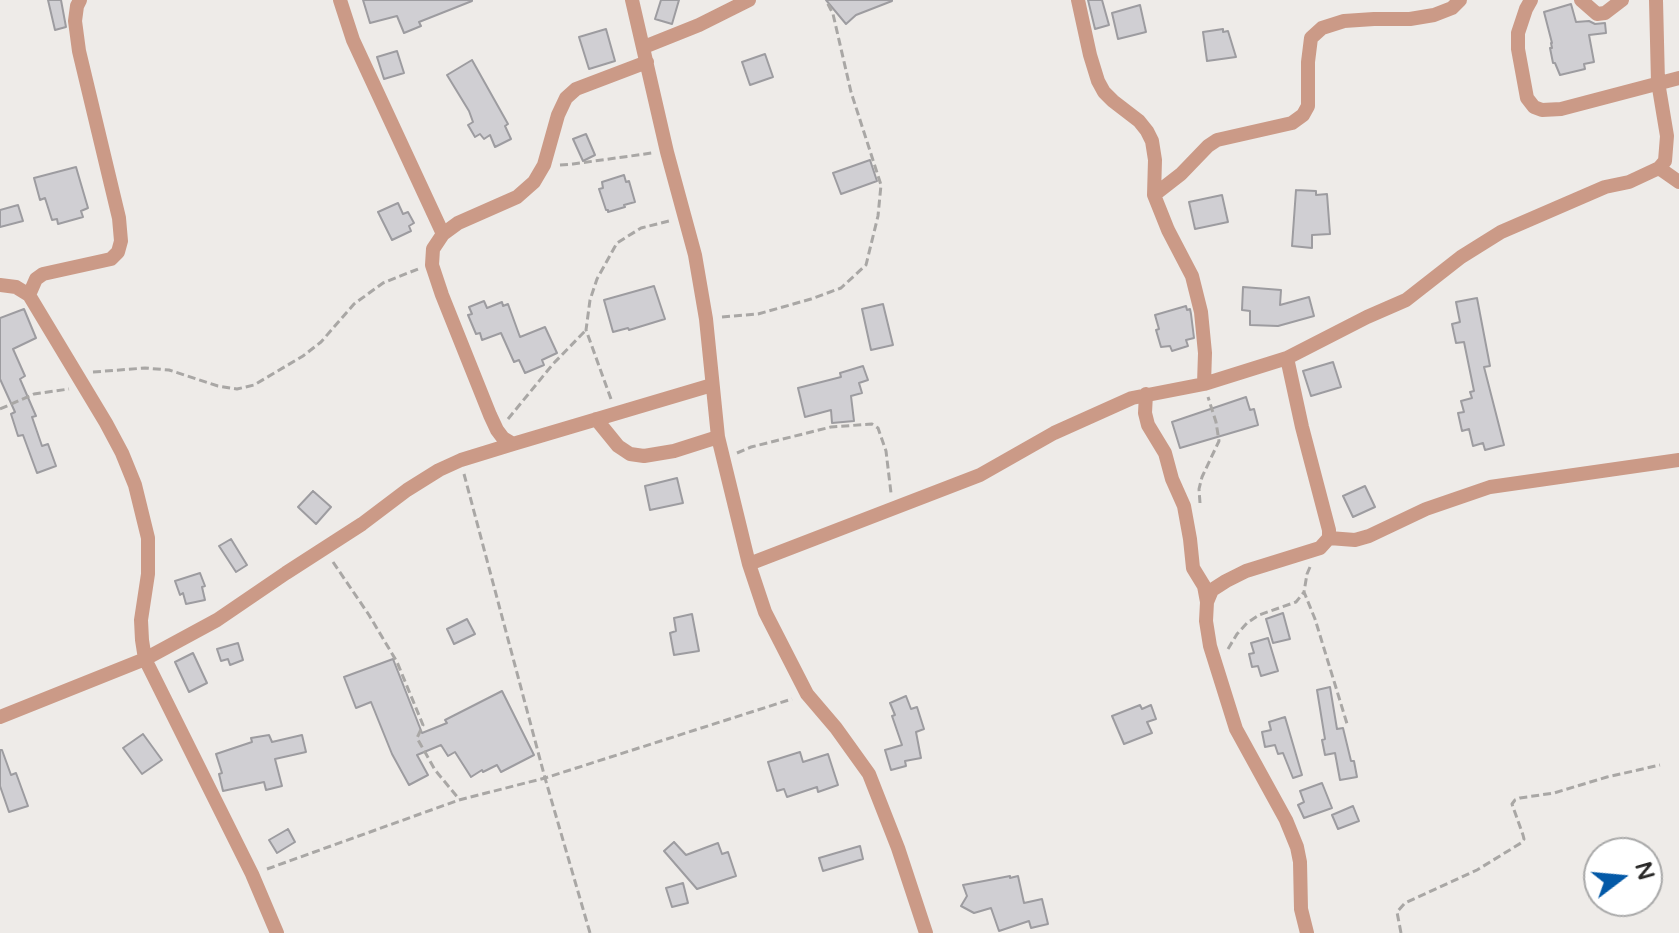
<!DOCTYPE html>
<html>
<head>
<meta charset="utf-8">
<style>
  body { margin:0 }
  #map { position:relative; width:1679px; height:933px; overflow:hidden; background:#eeebe8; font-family:"Varela Round",sans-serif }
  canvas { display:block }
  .north { position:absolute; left:1583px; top:837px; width:80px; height:80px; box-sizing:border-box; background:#fff; border:2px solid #a9a9a9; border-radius:50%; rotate:74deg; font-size:22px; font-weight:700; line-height:32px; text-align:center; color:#292827 }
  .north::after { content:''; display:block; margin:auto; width:28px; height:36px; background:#0359a7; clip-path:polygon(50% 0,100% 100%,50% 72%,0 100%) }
</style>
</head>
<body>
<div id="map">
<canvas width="1679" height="933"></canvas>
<div class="north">N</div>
</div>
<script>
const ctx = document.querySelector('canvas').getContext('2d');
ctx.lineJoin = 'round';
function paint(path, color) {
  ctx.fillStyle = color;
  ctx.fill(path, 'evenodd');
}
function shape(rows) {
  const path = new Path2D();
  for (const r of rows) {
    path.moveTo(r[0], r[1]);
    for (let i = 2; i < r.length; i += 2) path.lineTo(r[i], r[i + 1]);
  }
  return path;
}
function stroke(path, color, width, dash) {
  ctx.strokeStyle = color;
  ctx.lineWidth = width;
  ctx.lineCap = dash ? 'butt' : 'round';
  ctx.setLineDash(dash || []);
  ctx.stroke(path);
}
const building = shape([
  [48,0,61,0,66,27,55,30,48,0],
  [363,0,472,0,472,1,419,22,421,26,404,33,397,16,370,23,363,0],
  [661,0,679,0,672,24,655,19,661,0],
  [826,0,892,0,892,1,856,15,846,24,826,0],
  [1088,0,1102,0,1109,25,1095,29,1088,0],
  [1571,4,1576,22,1589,21,1595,24,1605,23,1606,33,1589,35,1594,62,1584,64,1585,69,1560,75,1555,63,1553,63,1550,48,1552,48,1551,43,1552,43,1544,12,1571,4],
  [1140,5,1146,32,1118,39,1112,13,1140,5],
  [606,29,615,61,589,69,579,37,606,29],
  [1223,29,1223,32,1228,31,1236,57,1207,61,1203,32,1223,29],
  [397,51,404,73,384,79,377,57,397,51],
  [765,54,773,77,750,85,742,62,765,54],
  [472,60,508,124,505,126,511,139,495,147,490,135,484,139,480,134,475,137,468,125,473,122,469,111,447,75,472,60],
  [586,134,595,155,583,161,573,139,586,134],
  [870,160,877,181,841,194,833,173,870,160],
  [76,167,88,208,81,211,83,217,58,224,57,219,52,220,45,198,40,200,34,178,76,167],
  [624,175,626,182,629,181,635,202,624,205,625,207,608,212,608,210,606,210,599,189,603,188,602,182,624,175],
  [1296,190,1316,191,1316,195,1327,194,1330,234,1312,235,1312,248,1292,246,1296,190],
  [1222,195,1228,222,1195,229,1189,202,1222,195],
  [398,203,403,214,408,212,414,223,409,226,411,231,392,240,378,212,398,203],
  [18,205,23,221,0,227,0,210,18,205],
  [654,286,665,319,629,330,628,328,613,332,604,300,654,286],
  [1243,287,1281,290,1280,305,1309,297,1314,316,1278,326,1250,325,1250,311,1242,310,1243,287],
  [1477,298,1490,366,1484,367,1504,445,1485,450,1483,443,1473,446,1469,429,1462,431,1458,413,1464,412,1461,401,1472,398,1470,392,1474,391,1464,342,1456,343,1452,324,1460,322,1456,302,1477,298],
  [484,301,487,308,502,302,503,306,508,304,520,337,545,327,557,353,542,360,544,365,525,373,519,360,514,362,501,333,482,340,480,333,476,334,468,315,472,314,469,307,484,301],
  [883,304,893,345,871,350,862,309,883,304],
  [1186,306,1187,310,1190,309,1191,314,1194,338,1186,340,1188,346,1172,351,1170,346,1161,347,1156,330,1159,329,1155,315,1186,306],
  [24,309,36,338,13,349,25,376,20,379,36,416,32,417,42,446,48,444,56,466,37,473,23,435,18,436,11,414,15,412,0,379,0,318,24,309],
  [1333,362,1341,387,1311,396,1303,371,1333,362],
  [863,366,868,380,859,383,862,393,851,396,854,421,832,423,831,410,805,417,798,388,841,377,840,373,863,366],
  [1246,397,1250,410,1254,409,1258,425,1180,448,1172,422,1246,397],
  [677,478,683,503,650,510,645,486,677,478],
  [1365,486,1375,507,1353,517,1343,496,1365,486],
  [313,491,331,507,316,524,298,507,313,491],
  [231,539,247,565,236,572,219,546,231,539],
  [200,573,205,586,202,587,205,600,186,604,183,593,180,595,175,581,200,573],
  [1283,613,1290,639,1273,643,1266,619,1283,613],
  [692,614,699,651,674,655,670,633,676,631,674,618,692,614],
  [467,619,475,634,454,644,447,629,467,619],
  [1268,638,1278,671,1261,676,1258,666,1252,667,1249,654,1254,653,1251,643,1268,638],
  [238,643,243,660,230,665,228,659,221,661,217,649,238,643],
  [193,653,207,683,189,692,175,662,193,653],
  [393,659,422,733,447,723,445,720,502,691,534,755,501,772,497,765,483,772,482,770,471,777,455,752,448,756,441,745,417,755,428,775,409,785,392,754,371,702,356,708,344,677,393,659],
  [1330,687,1337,729,1343,728,1351,761,1354,761,1357,777,1340,780,1335,753,1325,755,1322,740,1325,739,1324,733,1317,690,1330,687],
  [906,696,911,709,917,707,924,729,916,732,921,758,905,761,906,766,891,770,885,750,902,745,892,716,895,715,890,703,906,696],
  [1140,705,1142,709,1151,705,1156,719,1147,722,1152,733,1124,744,1112,716,1140,705],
  [1285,717,1302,775,1293,778,1283,753,1278,754,1275,745,1265,747,1262,732,1271,730,1269,722,1285,717],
  [143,734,162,760,142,774,123,748,143,734],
  [269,735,272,742,302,735,306,752,275,759,282,786,266,790,264,782,223,791,219,774,222,773,216,754,252,742,251,738,269,735],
  [0,750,2,750,11,775,16,773,28,806,9,812,0,786,0,750],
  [800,752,803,762,828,754,838,785,818,792,817,787,787,797,784,789,777,791,768,762,800,752],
  [1322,783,1332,808,1304,818,1298,805,1304,802,1300,791,1322,783],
  [1353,806,1359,821,1338,829,1332,815,1353,806],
  [288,829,295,842,277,853,269,840,288,829],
  [674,842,686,855,718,843,722,854,728,852,736,876,697,889,664,851,674,842],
  [860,846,863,859,823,871,819,858,860,846],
  [1010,876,1010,878,1018,876,1024,903,1042,899,1048,924,1031,928,1029,921,999,931,991,908,974,913,961,906,967,896,963,885,1010,876],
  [683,883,688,903,672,907,666,888,683,883]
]);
paint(building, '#d0cfd3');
stroke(building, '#9d9ca0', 2);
stroke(shape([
  [560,165,573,164,652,153],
  [722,317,758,314,811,299,841,288,866,265,878,216,881,185,851,92,833,14,826,0],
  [93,372,145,368,169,370,218,386,237,389,254,385,303,356,321,342,354,304,383,283,418,269],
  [611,399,586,330,590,300,597,279,617,243,641,228,669,221],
  [0,409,34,394,69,389],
  [508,419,553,364,586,330],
  [737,453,751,447,831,427,872,424,878,428,886,451,891,493],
  [464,474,545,778,590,933],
  [1200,503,1199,489,1202,477,1219,441,1216,422,1208,397],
  [333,562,369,615,397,662,423,725,417,738,435,770,459,799],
  [1310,567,1307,574,1304,592,1315,619,1348,727],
  [1228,649,1237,634,1247,623,1259,615,1296,602,1304,592],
  [267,869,459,800,545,778,792,699],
  [1401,933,1397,912,1405,903,1477,870,1521,843,1524,839,1523,835,1512,804,1515,800,1520,798,1554,793,1607,777,1660,765]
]), '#a9a7a5', 3, [8, 4]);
stroke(shape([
  [340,0,353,40,443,234],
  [632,0,667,152,695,255,706,319,718,437,749,564,765,612,807,694,836,728,869,774,898,848,926,933],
  [1078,0,1090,55,1098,81,1104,92,1113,101,1139,121,1147,131,1152,141,1155,160,1154,195,1168,230,1192,276,1201,312,1205,353,1204,384],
  [1531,0,1526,9,1518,33,1518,49,1527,98,1534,107,1542,110,1561,109,1679,78],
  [1581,0,1597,14,1605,13,1622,0],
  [644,47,699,25,749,0],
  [1659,168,1679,182],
  [1154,195,1181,174,1208,146,1217,140,1292,123,1303,115,1308,106,1308,62,1311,38,1322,28,1344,21,1374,19,1410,19,1434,15,1452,8,1460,0],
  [0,285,16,287,29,295,106,423,122,453,135,485,148,538,148,574,141,620,142,640,145,659,252,874,277,933],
  [29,295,36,279,43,274,111,259,118,252,121,241,119,218,79,51,75,21,77,6,80,0],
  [1146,394,1145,413,1148,425,1165,453,1172,479,1184,506,1190,539,1193,568,1204,586,1207,602,1206,621,1210,646,1236,729,1286,820,1297,847,1300,862,1301,909,1307,933],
  [596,419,618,446,630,454,644,456,674,451,718,437],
  [513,444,503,438,497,430,490,415,442,295,432,265,433,249,443,234,458,223,517,197,534,182,544,165,558,115,566,98,576,89,647,62],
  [1329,538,1355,540,1369,536,1426,509,1490,487,1679,460],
  [749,564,980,475,1054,433,1132,398,1204,384,1287,358,1367,317,1406,300,1461,257,1501,232,1605,187,1629,182,1659,168,1665,161,1667,136,1658,82,1656,0],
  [1207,602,1212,590,1226,581,1246,571,1320,548,1329,538,1329,530,1302,427,1287,358],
  [0,717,145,659,217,620,286,573,362,524,407,490,439,470,461,460,513,444,712,385]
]), '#cb9a87', 14);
</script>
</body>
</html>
